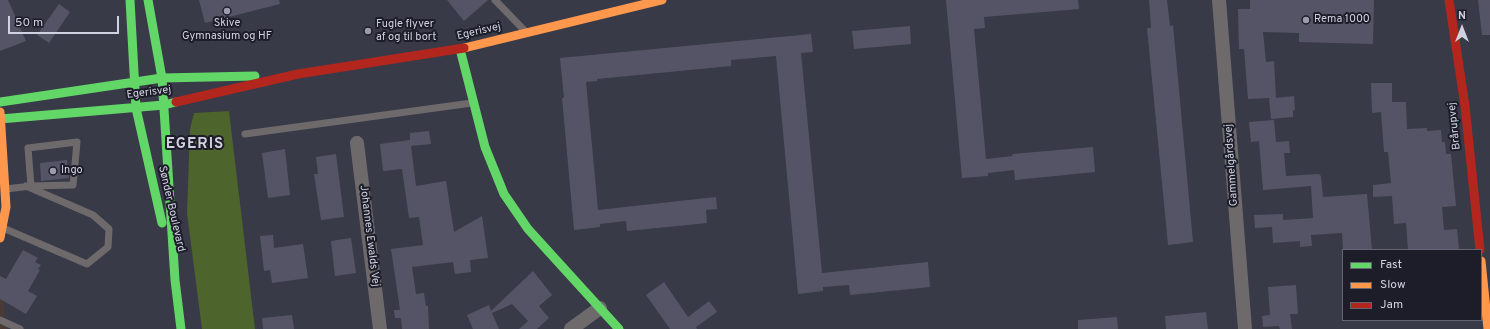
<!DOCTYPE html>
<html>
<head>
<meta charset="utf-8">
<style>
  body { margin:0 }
  #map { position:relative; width:1490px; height:329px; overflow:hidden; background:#393a47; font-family:Overpass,sans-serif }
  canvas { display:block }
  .legend { position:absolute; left:1342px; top:249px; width:140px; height:72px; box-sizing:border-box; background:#1c1d28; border:1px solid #646572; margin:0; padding:5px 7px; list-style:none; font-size:12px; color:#d0d1e1 }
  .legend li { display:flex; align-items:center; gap:8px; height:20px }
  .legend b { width:20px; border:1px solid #646572 }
  .north { position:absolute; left:1442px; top:8px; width:40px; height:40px; -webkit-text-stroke:3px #1c1d28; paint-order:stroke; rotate:0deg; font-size:11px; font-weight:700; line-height:16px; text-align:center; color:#d0d1e1 }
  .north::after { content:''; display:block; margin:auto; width:14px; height:18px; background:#d0d1e1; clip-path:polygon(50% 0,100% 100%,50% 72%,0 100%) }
  .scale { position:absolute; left:8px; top:16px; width:111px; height:18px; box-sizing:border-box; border:2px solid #d0d1e1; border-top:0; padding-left:5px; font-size:12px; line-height:14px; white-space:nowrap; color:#d0d1e1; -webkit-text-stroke:3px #1c1d28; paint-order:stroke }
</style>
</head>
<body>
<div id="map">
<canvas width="1490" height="329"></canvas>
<ul class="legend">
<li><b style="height:5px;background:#63d668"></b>Fast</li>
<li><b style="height:5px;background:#ff974d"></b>Slow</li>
<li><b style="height:5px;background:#b3261e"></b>Jam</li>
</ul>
<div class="north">N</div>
<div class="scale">50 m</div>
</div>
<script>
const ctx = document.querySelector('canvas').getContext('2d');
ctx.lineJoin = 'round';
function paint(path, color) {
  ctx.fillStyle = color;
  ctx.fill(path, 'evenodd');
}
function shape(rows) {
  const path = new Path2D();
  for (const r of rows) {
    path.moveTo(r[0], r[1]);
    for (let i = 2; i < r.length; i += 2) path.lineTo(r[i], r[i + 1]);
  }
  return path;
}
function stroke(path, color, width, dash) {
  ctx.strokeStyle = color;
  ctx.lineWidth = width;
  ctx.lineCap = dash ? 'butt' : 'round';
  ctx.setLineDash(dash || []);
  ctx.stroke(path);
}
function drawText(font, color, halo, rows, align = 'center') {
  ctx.font = font + ' Overpass,sans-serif';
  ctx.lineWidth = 4;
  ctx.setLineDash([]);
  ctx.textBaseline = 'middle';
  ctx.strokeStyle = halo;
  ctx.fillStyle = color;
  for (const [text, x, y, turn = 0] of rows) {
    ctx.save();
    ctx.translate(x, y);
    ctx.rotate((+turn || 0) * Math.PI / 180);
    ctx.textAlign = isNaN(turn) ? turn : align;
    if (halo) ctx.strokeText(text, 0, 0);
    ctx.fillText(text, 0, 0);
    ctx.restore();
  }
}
paint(shape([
  [0,274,7,329,0,329]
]), '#493a35');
paint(shape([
  [229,111,255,329,202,329,187,213,190,129,194,113]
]), '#4d642c');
paint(shape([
  [0,0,8,0,26,41,0,51],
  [199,0,279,0,280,4,205,23],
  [447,0,488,0,464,21],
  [946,0,1078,0,1079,9,984,17,985,28,974,29,986,159,1013,156,1012,154,1093,147,1095,172,1015,180,1014,170,988,173,988,176,962,178],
  [1149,0,1167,0,1170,26,1173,25,1193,242,1168,245,1147,28,1151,28],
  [1250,0,1374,0,1373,44,1299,42,1299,33,1263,32,1266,62,1274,61,1276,98,1294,96,1295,110,1293,110,1293,117,1271,119,1269,98,1248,99,1244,49,1239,49,1238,9,1250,9],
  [1478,0,1490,0,1490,35,1482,35],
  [59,4,70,12,49,43,37,35],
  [910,26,911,44,854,49,852,31],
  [811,34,813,52,801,53,822,273,928,262,930,287,850,295,849,285,823,287,823,291,798,294,776,56,731,60,731,66,597,79,597,81,586,82,598,210,716,197,717,209,706,210,707,223,627,231,626,221,600,224,600,227,574,230,562,98,564,98,560,58],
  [1371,83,1392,83,1392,102,1406,102,1407,129,1427,128,1427,131,1441,130,1442,142,1445,142,1446,154,1451,154,1456,206,1442,207,1444,230,1457,229,1459,249,1408,250,1406,223,1394,224,1392,196,1373,197,1373,185,1391,183,1388,152,1384,152,1381,112,1372,113],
  [1274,120,1276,142,1289,141,1290,153,1284,153,1286,176,1319,174,1321,176,1323,197,1367,194,1372,250,1343,250,1342,233,1311,235,1312,246,1300,247,1300,241,1273,243,1272,227,1255,228,1254,215,1283,214,1283,220,1313,218,1311,186,1263,190,1259,141,1251,142,1249,122],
  [429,131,431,144,411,146,416,186,446,181,454,232,482,216,488,258,470,260,471,272,455,274,453,262,412,267,416,294,424,293,426,306,428,306,429,329,402,329,401,318,395,318,394,310,400,310,391,249,423,245,419,217,409,218,402,169,383,171,380,144,410,140,410,133],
  [285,149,290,195,268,198,262,153],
  [336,154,344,217,321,220,314,174,318,174,316,157],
  [67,160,69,178,41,181,40,163],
  [273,235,274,248,303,244,308,278,272,283,270,270,264,271,260,236],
  [351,238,356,273,335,276,331,241],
  [23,250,38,258,35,262,41,265,38,269,40,270,28,291,37,296,26,314,0,299,0,276,6,279],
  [533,271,552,295,539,306,549,318,537,329,519,329,528,321,512,304,492,313,499,329,473,329,467,315,489,305,491,311],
  [664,282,688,317,709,301,717,312,696,327,697,329,670,329,646,295],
  [1296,285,1298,314,1290,314,1292,329,1280,329,1279,326,1263,327,1262,316,1270,315,1268,287],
  [1206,312,1208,329,1166,329,1165,316],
  [292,315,294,329,263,329,262,318],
  [1117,317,1118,329,1078,329,1078,320]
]), '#545466');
stroke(shape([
  [495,0,525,31],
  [245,134,472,103],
  [6,189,31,186,73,185,77,142,28,148,31,186],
  [3,228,87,264,108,247,109,229,93,215,26,186],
  [0,320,20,329]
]), '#6e6a6c', 7);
stroke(shape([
  [1219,0,1245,329],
  [357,143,380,329],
  [571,329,600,308]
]), '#6e6a6c', 14);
stroke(shape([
  [130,0,136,108,162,223],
  [148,0,162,78,175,280,181,329],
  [460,49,485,147,504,194,528,229,619,329],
  [0,102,162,78,255,76],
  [0,119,164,105,176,102]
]), '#63d668', 9);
stroke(shape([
  [464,48,662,0],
  [0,112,6,207,0,238],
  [1481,261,1488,329]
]), '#ff974d', 9);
stroke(shape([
  [1449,0,1465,106,1480,250],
  [176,102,298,74,464,48]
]), '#b3261e', 9);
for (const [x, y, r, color] of [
  [227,11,4,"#9b9cab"],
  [1306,20,4,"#9b9cab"],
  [368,31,4,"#9b9cab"],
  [53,171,4,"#9b9cab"]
]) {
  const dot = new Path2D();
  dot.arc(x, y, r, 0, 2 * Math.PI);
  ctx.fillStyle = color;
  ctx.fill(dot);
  stroke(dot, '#1c1d28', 1.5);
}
drawText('11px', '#d0d1e1', '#1c1d28', [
  ["Rema 1000",1314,20],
  ["Skive",227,24,"center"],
  ["Gymnasium og HF",227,37,"center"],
  ["Fugle flyver",376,25],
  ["af og til bort",376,38],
  ["Ingo",61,171]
], 'left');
drawText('11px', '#d0d1e1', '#1c1d28', [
  ["Egerisvej",479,32,-13],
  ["Egerisvej",149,93,-7],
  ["Brårupvej",1455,126,-96],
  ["Gammelgårdsvej",1232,165,-94],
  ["Sønder Boulevard",171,209,77],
  ["Johannes Ewalds Vej",369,236,83]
]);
ctx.letterSpacing = '1px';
drawText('bold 15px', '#d0d1e1', '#1c1d28', [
  ["EGERIS",195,145]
]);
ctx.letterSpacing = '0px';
</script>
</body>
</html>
